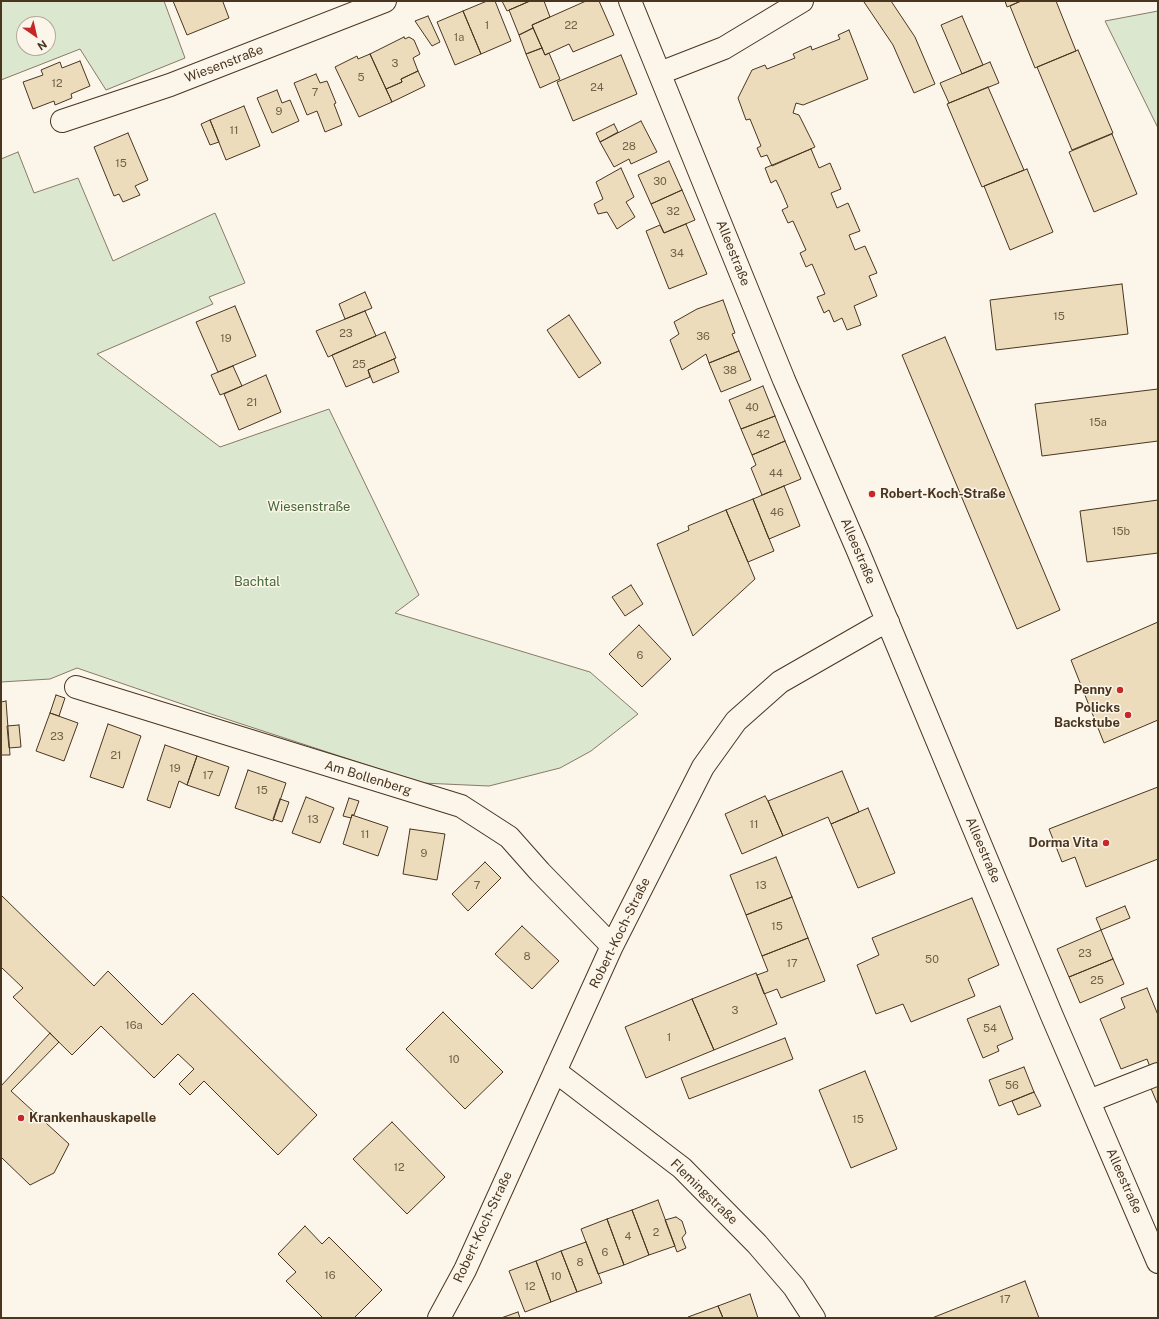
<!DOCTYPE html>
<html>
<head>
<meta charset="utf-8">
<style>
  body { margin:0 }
  #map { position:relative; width:1159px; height:1319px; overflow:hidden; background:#fbf6e9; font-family:"Public Sans",sans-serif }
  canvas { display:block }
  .frame { position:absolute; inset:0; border:2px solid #4a3520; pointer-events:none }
  .north { position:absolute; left:16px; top:16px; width:40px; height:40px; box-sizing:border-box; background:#fbf6e9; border:1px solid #b4a999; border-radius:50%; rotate:146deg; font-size:11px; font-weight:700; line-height:16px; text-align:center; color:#4a3520 }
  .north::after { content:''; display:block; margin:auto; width:14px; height:18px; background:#c62828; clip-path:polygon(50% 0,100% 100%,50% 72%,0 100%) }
</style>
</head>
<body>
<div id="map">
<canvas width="1159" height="1319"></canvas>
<div class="frame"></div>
<div class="north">N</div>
</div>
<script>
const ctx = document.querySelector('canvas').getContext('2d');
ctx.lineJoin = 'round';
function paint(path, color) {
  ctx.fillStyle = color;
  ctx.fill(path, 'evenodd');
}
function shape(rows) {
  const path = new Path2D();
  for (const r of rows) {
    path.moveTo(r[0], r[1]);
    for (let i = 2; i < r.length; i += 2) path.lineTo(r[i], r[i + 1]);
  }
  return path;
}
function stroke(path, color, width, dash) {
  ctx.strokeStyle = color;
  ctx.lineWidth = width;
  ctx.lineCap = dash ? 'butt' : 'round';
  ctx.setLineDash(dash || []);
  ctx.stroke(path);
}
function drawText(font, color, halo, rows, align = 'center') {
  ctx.font = font + ' "Public Sans",sans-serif';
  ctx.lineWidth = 3;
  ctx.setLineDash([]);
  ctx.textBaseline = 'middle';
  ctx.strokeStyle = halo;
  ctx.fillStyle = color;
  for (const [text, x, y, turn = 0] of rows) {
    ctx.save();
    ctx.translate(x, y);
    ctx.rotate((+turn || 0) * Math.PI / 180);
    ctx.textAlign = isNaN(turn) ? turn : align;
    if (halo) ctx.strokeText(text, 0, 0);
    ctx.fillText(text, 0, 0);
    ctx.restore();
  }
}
const green = shape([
  [1,1,164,1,185,58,106,90,80,49,1,80,1,1],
  [24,24,48,24,48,48,24,48,24,24],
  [1158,11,1158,128,1105,21,1158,11],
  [18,152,34,193,78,178,113,261,215,213,245,283,209,297,213,304,97,354,220,447,329,409,419,595,395,613,590,672,638,714,591,751,560,768,489,786,422,783,211,714,77,668,50,679,1,682,1,159,18,152]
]);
paint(green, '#dce7d0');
stroke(green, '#887966', 1);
const building = shape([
  [173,1,224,1,223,2,229,18,187,35,173,1],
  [487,1,495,1,511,41,481,54,463,11,487,1],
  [502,1,530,1,507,11,502,1],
  [530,1,544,1,550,17,532,25,533,28,519,35,509,10,530,1],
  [586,1,599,1,614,35,573,52,569,44,545,55,532,25,586,1],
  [866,1,891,1,915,37,935,84,914,93,893,45,864,2,866,1],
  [1005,1,1021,1,1007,7,1005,1],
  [1021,1,1056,1,1076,51,1035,68,1010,6,1021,1],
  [463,11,481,54,455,65,437,22,463,11],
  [428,16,440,42,432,46,415,21,428,16],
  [962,16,983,65,962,74,941,25,962,16],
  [533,28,542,48,526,54,519,35,533,28],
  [849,30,868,79,803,105,796,103,793,113,799,115,815,147,772,166,767,155,761,157,757,148,761,146,750,119,746,120,738,98,752,70,765,65,767,69,795,58,793,54,811,46,812,50,840,39,838,35,849,30],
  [404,37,405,39,409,37,414,40,420,54,413,58,418,71,401,79,402,82,386,89,370,54,404,37],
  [542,48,545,55,549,53,560,79,540,88,526,54,542,48],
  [1078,50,1113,133,1072,150,1037,67,1078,50],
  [370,54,392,102,359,117,335,67,357,56,358,59,370,54],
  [621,55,637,94,573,121,557,82,621,55],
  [80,61,90,86,71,94,72,98,55,105,54,101,33,109,23,82,43,75,41,70,60,62,62,68,80,61],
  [990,62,999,83,949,103,940,83,990,62],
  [418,71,425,86,392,102,386,89,402,82,401,79,418,71],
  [316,74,320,83,327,81,336,103,334,104,342,125,325,132,317,111,307,115,294,83,316,74],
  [988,87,1024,170,982,187,947,104,988,87],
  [277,90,282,103,290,100,299,121,272,133,257,98,277,90],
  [244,106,260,146,226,160,210,120,244,106],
  [210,120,219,142,210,145,201,124,210,120],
  [641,121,657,152,631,164,629,159,614,167,600,142,641,121],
  [614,124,618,132,600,142,596,133,614,124],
  [128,133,148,180,135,186,140,195,123,202,119,194,114,196,94,147,128,133],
  [1112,134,1137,194,1094,212,1069,152,1112,134],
  [811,149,819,168,830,163,841,189,831,193,837,208,848,203,860,231,849,235,855,250,865,246,877,273,869,276,877,296,854,306,861,325,847,330,842,318,834,322,829,310,824,313,817,297,825,294,812,264,806,267,800,253,806,250,793,221,788,223,782,210,788,207,783,195,776,180,771,183,765,168,811,149],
  [669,161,682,190,651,204,638,175,669,161],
  [621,168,634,197,626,202,635,217,617,229,607,212,598,214,594,204,603,199,596,182,621,168],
  [1027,169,1053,232,1010,250,984,186,1027,169],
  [682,190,695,220,664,233,651,204,682,190],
  [686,224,707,274,669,289,646,231,660,225,664,233,686,224],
  [1122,284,1128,334,996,350,990,300,1122,284],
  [365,292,372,308,345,319,339,304,365,292],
  [723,300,735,333,732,334,739,351,709,363,706,354,682,370,670,340,679,334,674,322,697,309,723,300],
  [235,306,256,356,218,372,196,322,235,306],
  [365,311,376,336,328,357,316,331,365,311],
  [569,315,601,363,579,378,547,330,569,315],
  [385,332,396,358,368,370,370,377,346,387,332,355,385,332],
  [945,337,1060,610,1017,629,902,355,945,337],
  [739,351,751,380,721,392,709,363,739,351],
  [394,359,399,372,373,383,368,370,394,359],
  [233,366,242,386,220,395,211,375,233,366],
  [266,375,281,412,239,430,224,394,266,375],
  [763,386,775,416,741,429,729,400,763,386],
  [1158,389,1158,441,1042,456,1035,404,1158,389],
  [775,416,785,441,752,455,741,429,775,416],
  [785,441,801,479,762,495,751,468,756,465,752,455,785,441],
  [784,486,800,526,769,539,753,499,784,486],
  [753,499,774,551,748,562,726,510,753,499],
  [1158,500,1158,553,1087,562,1080,511,1158,500],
  [726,510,755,579,693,636,657,544,689,530,688,526,726,510],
  [631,585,643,604,625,616,612,597,631,585],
  [1158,622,1158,720,1104,743,1071,660,1158,622],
  [639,625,671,659,642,687,609,654,639,625],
  [56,695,65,698,59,716,50,713,56,695],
  [6,701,10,755,1,755,1,702,6,701],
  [50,713,78,723,64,761,36,751,50,713],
  [108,724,141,736,123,788,90,777,108,724],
  [19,725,21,747,9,748,7,726,19,725],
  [165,745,197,756,187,785,179,781,170,808,147,800,165,745],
  [197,756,229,767,219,796,187,785,197,756],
  [248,770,286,783,273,821,235,808,248,770],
  [842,771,859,812,831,824,828,817,783,836,768,801,842,771],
  [1158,787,1158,859,1086,887,1075,857,1062,862,1049,829,1158,787],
  [765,796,768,801,783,836,742,854,725,814,765,796],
  [306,797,334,808,320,843,292,833,306,797],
  [349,798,359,801,354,815,352,815,351,818,343,816,349,798],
  [280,799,289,802,282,822,273,819,280,799],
  [868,808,895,873,858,888,831,824,868,808],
  [352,815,388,827,378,856,343,844,352,815],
  [410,829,445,834,437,880,403,874,410,829],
  [776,857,792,897,746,915,730,875,776,857],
  [485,862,501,878,468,911,452,894,485,862],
  [1,895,94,986,108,971,162,1025,193,993,317,1115,278,1155,204,1081,190,1095,179,1084,194,1069,178,1054,154,1078,101,1026,72,1055,13,997,23,988,1,967,1,895],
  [792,897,808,938,762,956,746,915,792,897],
  [972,898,999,965,968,979,975,996,911,1022,903,1004,876,1014,857,965,879,955,872,938,972,898],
  [1125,906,1130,918,1101,930,1096,918,1125,906],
  [522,926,559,961,532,989,495,954,522,926],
  [1101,930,1113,959,1069,977,1057,949,1101,930],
  [808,938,825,981,781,998,777,989,764,994,757,975,768,971,762,956,808,938],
  [1113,959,1124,984,1080,1003,1069,977,1113,959],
  [756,973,777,1024,714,1050,692,999,756,973],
  [1147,988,1158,1015,1158,1064,1150,1067,1147,1059,1121,1069,1100,1019,1125,1008,1121,998,1147,988],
  [692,999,714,1050,646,1078,625,1027,692,999],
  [1000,1006,1013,1039,997,1046,999,1051,983,1058,967,1019,1000,1006],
  [443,1012,503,1072,465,1109,406,1049,443,1012],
  [50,1033,59,1042,11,1091,69,1144,54,1173,30,1185,2,1158,1,1159,1,1086,50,1033],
  [785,1038,793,1059,689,1099,681,1078,785,1038],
  [1024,1067,1034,1092,999,1106,989,1080,1024,1067],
  [865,1071,897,1149,851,1168,819,1090,865,1071],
  [1158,1081,1158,1105,1149,1084,1158,1081],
  [1034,1092,1041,1106,1018,1115,1012,1101,1034,1092],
  [392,1122,445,1177,407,1214,353,1159,392,1122],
  [658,1200,675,1246,649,1255,632,1210,658,1200],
  [632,1210,649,1255,624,1265,607,1219,632,1210],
  [676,1217,682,1221,686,1233,682,1238,686,1248,677,1252,665,1220,676,1217],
  [607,1219,624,1265,598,1274,581,1229,607,1219],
  [305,1226,322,1244,329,1237,382,1290,354,1318,323,1318,286,1281,296,1272,278,1254,305,1226],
  [586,1242,602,1283,577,1292,561,1251,586,1242],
  [561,1251,577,1292,551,1302,536,1261,561,1251],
  [536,1261,551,1302,525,1312,509,1271,536,1261],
  [1025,1281,1039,1318,932,1318,1025,1281],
  [750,1294,758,1318,723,1318,718,1306,750,1294],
  [718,1306,723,1318,688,1318,688,1317,718,1306],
  [518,1312,520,1318,501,1318,518,1312]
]);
paint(building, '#ecdcbc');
stroke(building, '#4a3520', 1);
const street = shape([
  [660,73,724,48,802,1],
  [62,121,170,85,385,1],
  [76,687,461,806,509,837,540,872,612,946],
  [555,1071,682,1168,757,1244,794,1287,814,1318],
  [1089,1101,1158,1074],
  [439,1318,465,1270,612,946,703,767,736,721,780,682,876,627,888,622]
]);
const primary = shape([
  [630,1,784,380,858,551,1052,1016,1158,1262]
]);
stroke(street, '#4a3520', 24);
stroke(primary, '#4a3520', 24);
stroke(street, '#fbf6e9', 22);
stroke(primary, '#fbf6e9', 22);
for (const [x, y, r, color] of [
  [872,494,4,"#c62828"],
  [1120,690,4,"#c62828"],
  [1128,715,4,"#c62828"],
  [1106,843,4,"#c62828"],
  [21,1118,4,"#c62828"]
]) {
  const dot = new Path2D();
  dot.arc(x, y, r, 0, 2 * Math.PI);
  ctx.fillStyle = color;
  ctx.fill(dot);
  stroke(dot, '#fbf6e9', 1.5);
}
drawText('11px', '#725f47', null, [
  ["1",487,26],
  ["22",571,26],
  ["1a",459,38],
  ["3",395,64],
  ["5",361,78],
  ["12",57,84],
  ["24",597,88],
  ["7",315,93],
  ["9",279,112],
  ["11",234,131],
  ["28",629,147],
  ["15",121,164],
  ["30",660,182],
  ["32",673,212],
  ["34",677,254],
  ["15",1059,317],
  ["23",346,334],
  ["36",703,337],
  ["19",226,339],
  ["25",359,365],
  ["38",730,371],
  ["21",252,403],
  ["40",752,408],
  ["15a",1098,423],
  ["42",763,435],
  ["44",776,474],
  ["46",777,513],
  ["15b",1121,532],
  ["6",640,656],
  ["23",57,737],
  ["21",116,756],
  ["19",175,769],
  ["17",208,776],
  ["15",262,791],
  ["13",313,820],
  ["11",754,825],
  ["11",365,835],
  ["9",424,854],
  ["7",477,886],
  ["13",761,886],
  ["15",777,927],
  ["23",1085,954],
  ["8",527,957],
  ["50",932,960],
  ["17",792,964],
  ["25",1097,981],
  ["3",735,1011],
  ["16a",134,1026],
  ["54",990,1029],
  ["1",669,1038],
  ["10",454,1060],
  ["56",1012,1086],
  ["15",858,1120],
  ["12",399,1168],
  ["2",656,1233],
  ["4",628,1237],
  ["6",605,1253],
  ["8",580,1263],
  ["16",330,1276],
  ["10",556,1277],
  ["12",530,1287],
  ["17",1005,1300]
]);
drawText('13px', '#4a3520', '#fbf6e9', [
  ["Wiesenstraße",224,64,-21],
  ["Alleestraße",733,253,68],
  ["Alleestraße",858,551,67],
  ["Am Bollenberg",368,778,17],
  ["Alleestraße",983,850,67],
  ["Robert-Koch-Straße",620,933,-64],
  ["Alleestraße",1124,1181,66],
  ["Flemingstraße",704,1192,44],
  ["Robert-Koch-Straße",483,1227,-65]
]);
drawText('bold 13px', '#4a3520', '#fbf6e9', [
  ["Robert-Koch-Straße",880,494,"left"],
  ["Penny",1112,690],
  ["Policks",1120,708],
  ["Backstube",1120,723],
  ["Dorma Vita",1098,843],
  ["Krankenhauskapelle",29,1118,"left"]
], 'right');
drawText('13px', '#436837', '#fbf6e9', [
  ["Wiesenstraße",309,507],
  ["Bachtal",257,582]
]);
</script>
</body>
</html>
